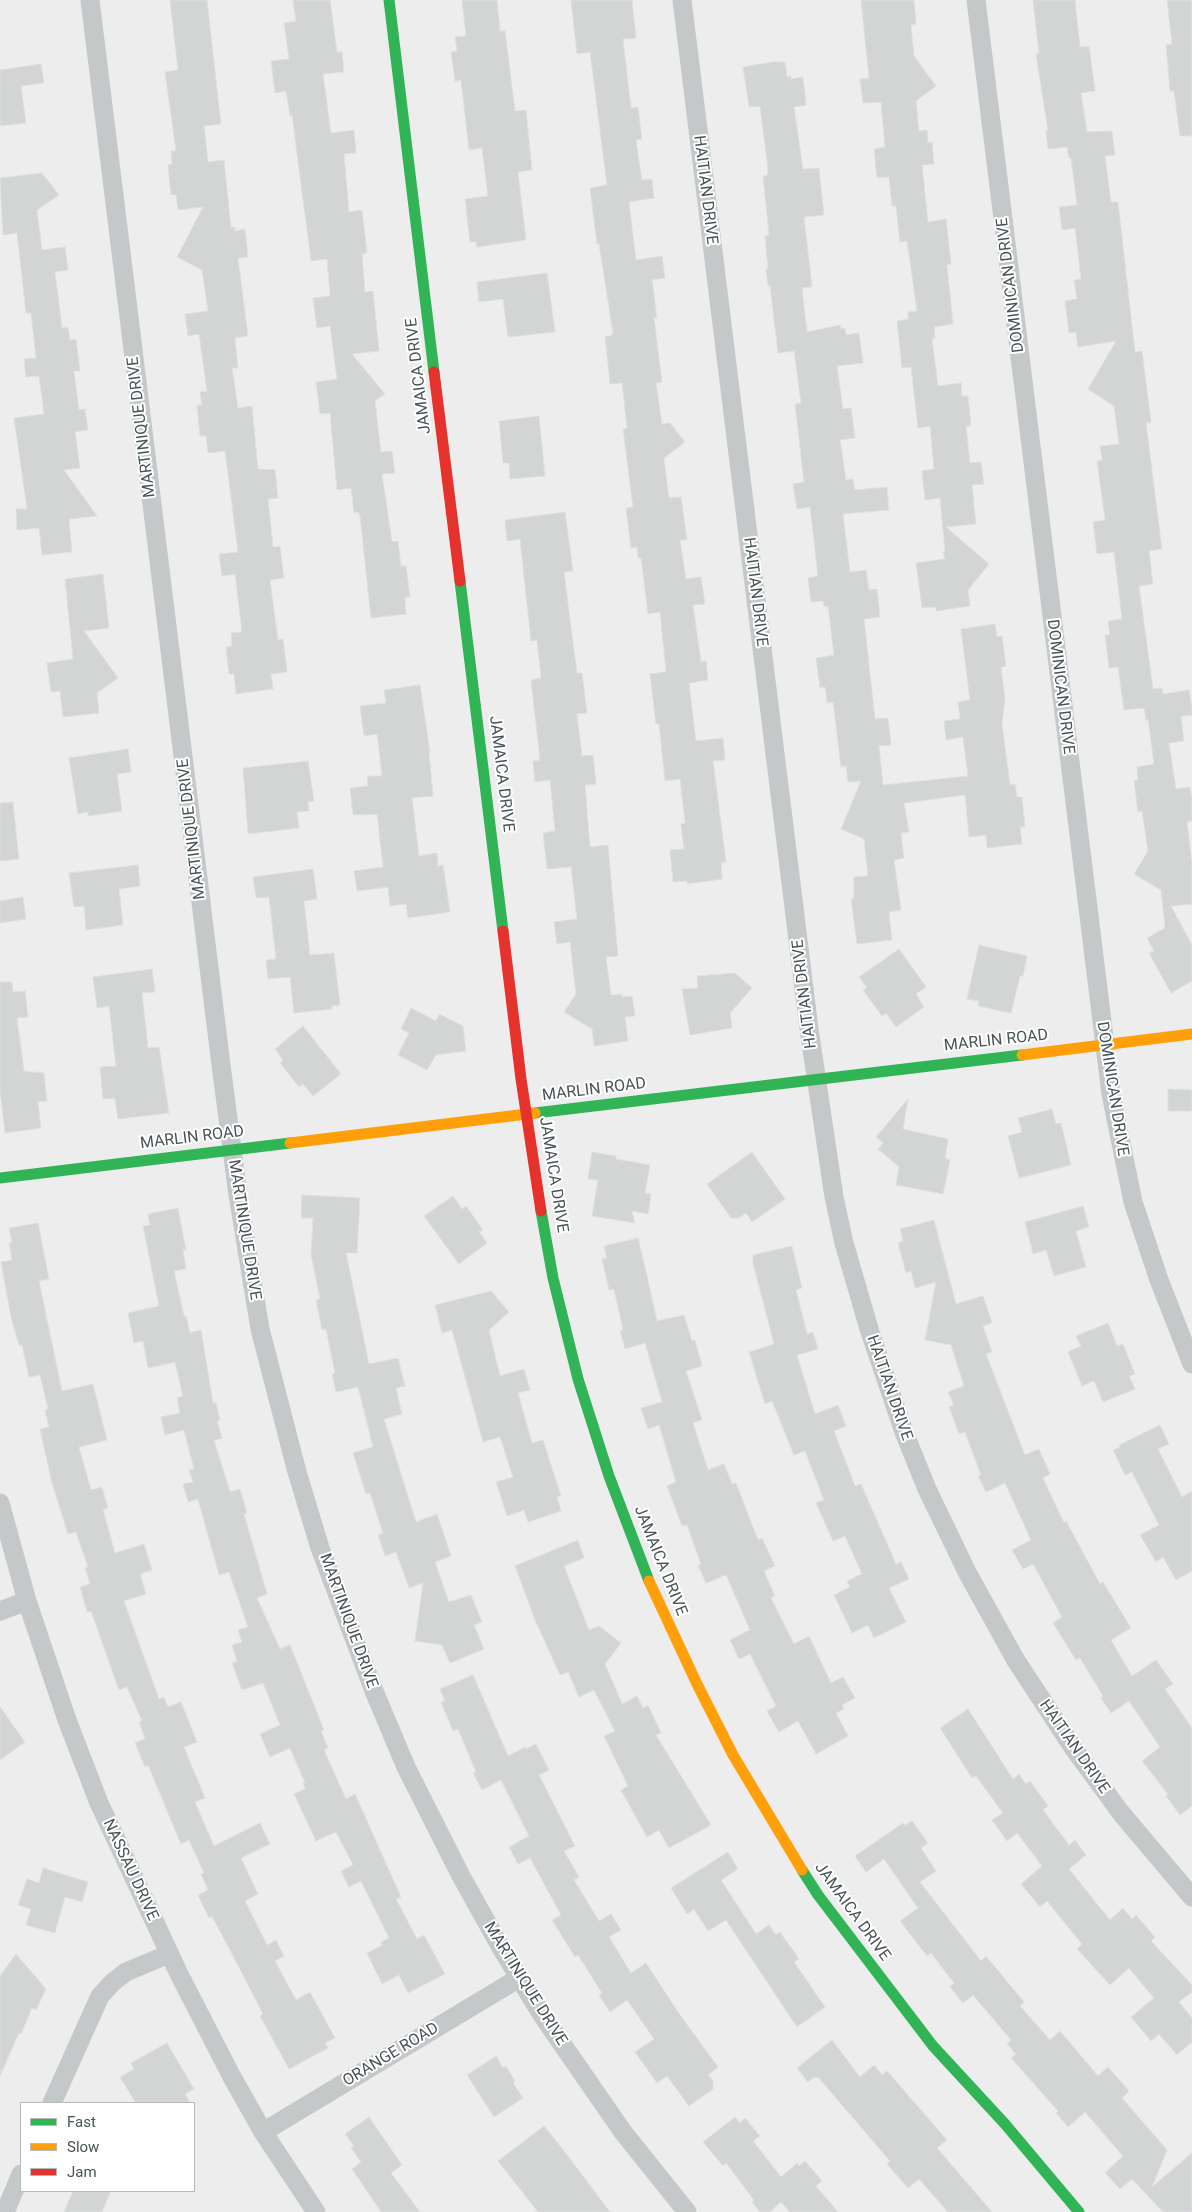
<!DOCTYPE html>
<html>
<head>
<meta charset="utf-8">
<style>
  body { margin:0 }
  #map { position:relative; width:1192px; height:2212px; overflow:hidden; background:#ededed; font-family:Roboto,sans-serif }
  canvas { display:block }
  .legend { position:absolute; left:20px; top:2102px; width:175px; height:90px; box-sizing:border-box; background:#fff; border:1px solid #b5babc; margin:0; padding:6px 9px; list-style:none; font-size:15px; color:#475357 }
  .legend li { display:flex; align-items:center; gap:10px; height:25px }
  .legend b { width:25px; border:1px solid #b5babc }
</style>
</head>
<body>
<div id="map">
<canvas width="1192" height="2212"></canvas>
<ul class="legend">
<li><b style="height:6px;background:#30b455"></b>Fast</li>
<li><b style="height:6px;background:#ff9f0a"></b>Slow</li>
<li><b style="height:6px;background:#e5322d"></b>Jam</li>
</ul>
</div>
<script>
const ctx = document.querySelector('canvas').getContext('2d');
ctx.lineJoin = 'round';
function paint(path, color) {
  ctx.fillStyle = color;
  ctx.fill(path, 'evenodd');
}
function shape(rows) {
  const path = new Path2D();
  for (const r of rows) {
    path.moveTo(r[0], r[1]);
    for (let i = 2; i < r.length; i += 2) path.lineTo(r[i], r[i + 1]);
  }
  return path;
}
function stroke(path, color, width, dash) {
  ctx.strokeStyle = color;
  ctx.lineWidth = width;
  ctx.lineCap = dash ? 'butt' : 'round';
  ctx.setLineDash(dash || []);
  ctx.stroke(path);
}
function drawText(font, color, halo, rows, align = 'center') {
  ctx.font = font + ' Roboto,sans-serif';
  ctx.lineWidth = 4;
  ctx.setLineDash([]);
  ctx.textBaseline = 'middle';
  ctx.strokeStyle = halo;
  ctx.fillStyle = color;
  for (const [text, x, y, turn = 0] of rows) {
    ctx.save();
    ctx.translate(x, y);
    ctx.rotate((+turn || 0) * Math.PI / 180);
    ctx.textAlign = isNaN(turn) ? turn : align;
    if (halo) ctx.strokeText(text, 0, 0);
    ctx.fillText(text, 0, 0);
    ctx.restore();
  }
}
const building = shape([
  [170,0,207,0,221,124,204,126,208,162,224,160,231,228,235,227,235,231,245,229,248,257,238,258,248,336,235,338,238,368,232,368,238,408,252,406,258,469,275,470,278,498,268,499,273,547,280,546,284,578,270,580,278,640,283,639,287,672,271,674,273,689,236,694,234,674,229,674,226,647,232,646,231,633,242,632,235,574,222,576,219,554,238,552,225,451,208,453,206,436,200,436,197,405,202,405,200,392,207,391,199,334,188,336,185,314,208,311,202,270,177,257,203,207,178,210,176,195,171,195,168,165,172,164,171,151,176,151,165,72,178,70,170,0],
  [293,0,330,0,337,52,342,52,344,72,323,74,331,133,354,130,356,153,344,154,349,212,362,210,367,253,362,254,365,292,373,291,379,351,352,354,385,394,375,401,381,452,392,451,395,473,382,474,392,542,398,541,401,566,406,566,410,597,405,597,406,614,371,618,360,516,358,512,354,513,351,488,337,490,330,413,320,414,316,382,337,379,330,326,317,328,313,298,330,296,327,259,311,261,292,115,290,116,286,91,275,93,271,61,289,59,284,23,296,21,293,0],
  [462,0,497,0,500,31,505,31,515,111,526,110,532,170,518,172,526,240,477,247,476,242,470,242,465,199,488,196,482,148,469,150,461,80,455,81,451,52,457,51,455,37,466,36,462,0],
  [571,0,632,0,636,38,623,39,631,108,638,107,642,139,636,140,642,180,652,179,654,198,629,202,636,260,662,256,665,278,652,280,657,318,654,318,662,382,656,383,662,424,670,423,685,442,664,458,669,498,681,497,687,540,680,540,686,579,701,577,705,604,693,605,701,662,706,661,708,680,689,683,696,741,723,738,725,760,713,761,726,862,721,863,722,879,687,884,687,881,673,882,670,850,684,849,681,824,685,823,680,779,665,781,659,724,656,724,650,674,666,672,660,612,648,614,641,558,638,558,637,547,631,548,626,508,633,507,623,429,627,428,622,383,610,384,605,336,611,336,613,333,599,244,597,244,590,188,607,185,590,52,577,54,571,0],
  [861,0,914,0,916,24,911,25,914,56,936,86,916,101,919,131,927,130,928,143,932,142,934,164,922,165,928,222,946,219,951,264,947,265,953,324,934,327,935,338,932,338,938,386,961,383,962,396,968,396,971,426,966,426,970,463,981,462,984,484,972,485,976,524,946,527,989,564,968,590,970,606,936,611,936,607,922,608,916,563,945,559,943,552,945,552,940,498,925,500,922,471,934,469,930,426,918,428,911,367,902,368,897,321,908,319,908,312,917,311,907,241,900,242,896,206,892,206,889,177,877,178,874,149,885,147,881,102,863,103,860,79,869,78,861,0],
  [1033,0,1075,0,1080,47,1089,46,1095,91,1081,93,1087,132,1112,131,1115,155,1105,156,1111,202,1118,202,1135,352,1142,351,1151,422,1146,423,1162,549,1149,551,1153,584,1139,586,1153,689,1162,688,1163,694,1189,690,1192,709,1192,715,1181,716,1184,741,1169,743,1176,789,1190,787,1192,799,1192,821,1187,822,1192,865,1192,904,1171,906,1192,945,1192,981,1171,993,1149,953,1154,951,1147,938,1165,928,1161,890,1134,874,1148,851,1142,811,1138,812,1134,781,1138,780,1137,767,1154,764,1148,719,1146,720,1144,708,1124,710,1118,667,1109,668,1105,635,1110,635,1108,621,1122,619,1114,552,1097,554,1093,522,1105,520,1097,461,1102,460,1100,446,1119,444,1114,406,1088,389,1116,341,1078,347,1076,332,1069,333,1065,301,1077,299,1074,280,1081,279,1075,228,1062,230,1059,207,1077,205,1071,158,1069,158,1067,147,1048,149,1046,131,1048,131,1036,54,1039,54,1033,0],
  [1167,0,1192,0,1192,136,1180,136,1174,91,1170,91,1166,45,1172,44,1167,0],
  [772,62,785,62,787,77,791,76,791,79,803,77,806,105,794,107,803,169,819,168,824,215,804,217,812,287,802,288,807,332,840,325,841,329,845,328,846,335,859,333,863,363,837,366,843,409,851,408,855,438,840,440,846,480,853,479,855,490,887,487,889,510,843,514,850,572,866,570,869,590,877,589,880,617,864,619,875,719,888,718,891,745,879,746,883,785,968,776,963,737,946,740,944,721,960,719,958,702,970,700,961,629,995,624,997,637,1002,636,1006,666,1001,667,1005,698,1002,724,1010,785,1015,784,1017,797,1022,797,1025,827,1020,827,1022,844,987,848,986,835,969,837,965,795,904,803,909,832,901,833,904,858,894,860,901,910,889,912,892,940,857,944,851,899,854,898,854,877,868,876,864,839,841,829,861,781,848,782,846,766,841,767,833,702,827,703,825,687,820,688,816,658,834,655,828,606,824,607,823,601,811,602,808,578,818,576,810,507,797,509,793,484,804,482,795,404,801,403,794,351,778,353,770,286,768,286,766,269,768,269,765,236,769,235,763,176,768,175,767,161,760,106,749,107,743,67,772,62],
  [41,64,44,83,21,86,26,123,0,126,0,70,41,64],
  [42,173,59,195,37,210,42,250,65,247,68,270,55,272,62,328,68,327,70,340,76,339,80,371,74,371,79,410,85,409,88,430,75,432,80,468,64,470,97,516,69,519,72,552,42,555,39,528,17,530,16,509,27,509,14,418,44,414,39,376,26,377,24,359,36,358,31,313,26,313,17,233,3,235,0,178,42,173],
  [547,273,555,332,508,337,503,299,479,302,477,282,547,273],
  [539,416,545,476,510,479,509,463,503,463,499,421,539,416],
  [565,512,573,571,564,572,577,673,582,673,587,713,577,714,582,756,593,755,596,784,585,785,590,847,608,845,618,956,606,957,611,995,622,994,622,997,632,996,635,1016,625,1017,628,1041,594,1046,592,1029,564,1012,576,994,570,942,557,944,554,922,577,919,571,867,547,869,543,833,555,831,550,780,535,782,533,761,540,760,531,680,541,678,537,640,531,641,520,539,507,541,505,520,565,512],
  [103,574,109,628,84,631,118,678,97,693,99,713,63,717,60,691,51,692,47,663,73,659,65,579,103,574],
  [420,685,430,752,429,752,433,796,412,798,419,856,437,853,438,866,443,865,450,912,408,918,406,904,390,906,388,887,357,891,354,871,383,867,377,814,353,815,350,788,368,786,367,776,382,776,377,734,364,736,360,706,386,703,384,690,420,685],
  [128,749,131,772,117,774,122,811,88,816,88,812,78,814,69,758,128,749],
  [308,761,314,801,308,802,309,811,297,812,299,828,248,834,243,768,308,761],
  [13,802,19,859,0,861,0,803,13,802],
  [138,865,140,886,119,889,123,925,86,930,84,906,74,907,69,873,138,865],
  [313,869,317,899,304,901,310,955,334,953,340,1005,331,1006,332,1009,294,1013,290,977,268,979,266,960,276,959,269,897,256,898,253,877,313,869],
  [23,897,26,919,0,923,0,901,23,897],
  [979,945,1027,956,1023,976,1020,976,1011,1013,978,1006,979,1001,967,999,979,945],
  [899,949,926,987,916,994,924,1007,896,1027,886,1013,882,1016,863,990,867,988,859,977,899,949],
  [152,969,155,992,142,993,148,1048,159,1047,169,1113,118,1119,115,1098,103,1099,100,1067,116,1066,109,1006,97,1008,93,977,152,969],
  [735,973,752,988,730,1013,732,1028,690,1035,682,989,698,988,697,976,735,973],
  [0,982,12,982,13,992,25,991,28,1017,17,1018,24,1071,44,1073,47,1101,38,1102,41,1128,5,1133,0,1090,0,982],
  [411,1008,436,1021,439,1014,463,1026,466,1051,436,1055,427,1070,398,1055,409,1033,401,1029,411,1008],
  [303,1026,341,1074,313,1096,303,1084,299,1087,280,1063,283,1060,275,1049,303,1026],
  [1168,1089,1192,1090,1192,1111,1168,1111,1168,1089],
  [908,1099,903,1129,948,1139,945,1158,950,1160,943,1194,896,1185,899,1167,878,1149,883,1143,876,1137,908,1099],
  [1052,1109,1056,1124,1061,1123,1071,1165,1019,1178,1008,1136,1022,1132,1018,1118,1052,1109],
  [592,1152,616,1156,616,1159,650,1165,645,1193,651,1194,648,1214,632,1211,635,1223,592,1216,598,1180,588,1179,592,1152],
  [752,1152,785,1199,752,1222,746,1213,739,1218,731,1218,707,1184,752,1152],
  [302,1195,360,1198,357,1253,346,1253,369,1364,398,1358,405,1386,396,1388,402,1414,384,1419,416,1522,437,1514,451,1556,435,1562,449,1602,471,1595,482,1622,474,1625,484,1649,450,1663,442,1645,415,1641,423,1583,409,1588,396,1552,385,1556,378,1535,383,1533,370,1493,366,1494,353,1453,373,1447,358,1387,336,1392,332,1374,335,1373,326,1329,322,1330,316,1300,320,1299,311,1254,313,1218,301,1218,302,1195],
  [453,1196,462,1209,466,1206,483,1230,479,1232,487,1243,459,1264,424,1216,453,1196],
  [1083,1206,1089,1227,1076,1231,1086,1267,1054,1276,1046,1250,1033,1254,1025,1222,1083,1206],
  [178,1208,186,1250,183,1250,186,1269,174,1271,184,1316,186,1316,190,1333,201,1330,213,1403,216,1402,220,1420,217,1421,222,1438,214,1440,230,1492,240,1489,247,1513,244,1514,267,1594,257,1598,280,1649,290,1645,324,1730,321,1731,328,1748,324,1750,346,1799,355,1794,401,1897,396,1899,417,1939,424,1935,445,1974,408,1993,399,1975,382,1984,367,1953,383,1945,381,1942,389,1938,361,1881,349,1887,341,1871,353,1865,336,1832,316,1841,294,1794,305,1789,303,1783,305,1783,290,1748,270,1757,260,1734,280,1725,263,1683,242,1690,232,1663,237,1661,232,1645,242,1642,238,1630,248,1627,229,1572,219,1575,198,1499,188,1502,183,1484,193,1482,189,1470,194,1469,184,1430,165,1435,161,1417,180,1413,177,1398,183,1396,175,1362,148,1368,143,1341,134,1343,128,1313,159,1306,143,1226,150,1225,148,1214,178,1208],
  [934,1220,956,1304,983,1296,992,1323,983,1326,992,1352,986,1354,1025,1455,1039,1449,1050,1474,1043,1478,1064,1523,1066,1521,1100,1584,1103,1582,1131,1628,1111,1640,1132,1676,1156,1660,1173,1684,1165,1689,1192,1728,1192,1806,1180,1815,1166,1796,1168,1794,1142,1761,1160,1747,1129,1701,1111,1713,1101,1698,1103,1696,1080,1658,1076,1660,1053,1623,1062,1617,1033,1564,1023,1569,1012,1550,1031,1540,1005,1483,986,1492,978,1476,981,1475,965,1432,959,1434,949,1407,954,1405,948,1392,964,1386,951,1345,925,1340,936,1282,915,1288,911,1271,906,1273,898,1243,903,1241,900,1229,934,1220],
  [38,1223,49,1279,39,1281,62,1391,93,1384,107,1440,79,1447,91,1490,102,1487,108,1508,103,1510,115,1553,144,1544,152,1570,140,1574,146,1594,124,1601,159,1699,164,1697,168,1707,181,1702,197,1742,184,1747,205,1798,195,1802,214,1846,260,1823,270,1844,241,1858,258,1894,245,1901,267,1945,276,1940,284,1956,275,1961,296,2000,310,1992,335,2038,325,2043,328,2048,289,2069,260,2016,263,2014,243,1975,212,1916,209,1918,198,1895,208,1890,201,1874,204,1873,189,1840,181,1844,148,1765,145,1767,135,1743,145,1739,139,1722,142,1721,127,1687,119,1690,91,1611,87,1612,80,1587,90,1584,85,1568,88,1567,76,1532,68,1534,52,1483,40,1429,49,1427,45,1410,48,1409,40,1375,29,1377,22,1345,19,1345,11,1317,1,1262,12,1260,9,1243,12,1243,9,1228,38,1223],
  [638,1238,648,1280,647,1281,648,1281,657,1321,684,1315,692,1341,695,1340,702,1366,686,1371,702,1420,693,1423,708,1470,724,1464,732,1484,736,1483,758,1540,762,1538,775,1566,764,1571,775,1596,771,1598,794,1644,809,1636,831,1683,843,1677,855,1698,842,1705,844,1709,836,1713,848,1736,816,1754,798,1721,779,1732,773,1722,767,1711,776,1706,750,1654,739,1659,730,1640,750,1630,726,1575,706,1583,698,1565,701,1564,687,1525,682,1526,667,1486,676,1482,659,1425,648,1429,641,1408,662,1402,645,1343,625,1349,620,1331,623,1330,614,1289,609,1290,602,1259,607,1258,604,1246,638,1238],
  [792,1246,802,1288,796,1290,807,1334,813,1332,818,1349,797,1355,815,1414,838,1405,846,1426,834,1431,855,1486,861,1484,896,1564,901,1562,909,1579,889,1588,906,1622,874,1638,868,1625,852,1633,834,1595,850,1587,847,1581,862,1574,845,1536,833,1541,816,1503,824,1500,805,1451,794,1455,772,1401,765,1404,749,1352,774,1344,753,1263,753,1255,792,1246],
  [491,1291,509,1312,489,1330,500,1376,524,1369,530,1390,518,1393,532,1443,543,1440,561,1496,557,1497,561,1511,528,1522,524,1510,507,1516,496,1482,513,1477,500,1437,483,1442,452,1330,442,1333,435,1305,491,1291],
  [1108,1323,1117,1346,1123,1344,1135,1374,1129,1376,1135,1389,1103,1402,1094,1381,1082,1386,1068,1352,1081,1346,1076,1336,1108,1323],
  [1160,1425,1169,1444,1158,1449,1182,1497,1192,1491,1192,1571,1176,1580,1163,1557,1156,1562,1140,1535,1159,1525,1132,1472,1125,1475,1113,1450,1120,1447,1119,1445,1160,1425],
  [578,1540,584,1558,564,1566,589,1630,599,1626,621,1643,605,1664,622,1704,637,1696,643,1708,648,1705,661,1733,656,1735,711,1825,669,1848,659,1830,647,1837,621,1790,628,1786,604,1736,615,1731,594,1690,579,1697,568,1672,560,1675,535,1620,515,1566,578,1540],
  [473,1675,508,1756,525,1747,526,1749,536,1744,549,1770,539,1775,575,1846,564,1851,579,1877,574,1880,599,1921,611,1914,621,1930,609,1937,631,1973,646,1963,678,2012,718,2067,708,2075,713,2081,713,2089,689,2106,667,2076,657,2083,635,2052,654,2039,627,2000,610,2012,599,1995,602,1993,578,1955,575,1957,552,1920,561,1915,530,1858,518,1864,509,1847,529,1836,501,1780,482,1790,473,1773,476,1772,458,1729,453,1731,441,1702,445,1701,440,1689,473,1675],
  [0,1707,25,1742,0,1760,0,1707],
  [968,1709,1013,1779,1019,1774,1026,1784,1030,1781,1048,1806,1043,1810,1069,1845,1075,1840,1086,1855,1069,1869,1110,1920,1123,1908,1132,1919,1136,1915,1155,1937,1151,1941,1192,1985,1192,1992,1179,2002,1192,2018,1192,2042,1177,2055,1159,2034,1151,2041,1131,2017,1154,1998,1129,1968,1110,1985,1077,1949,1082,1944,1047,1901,1040,1907,1021,1884,1042,1866,1017,1833,1007,1841,992,1820,1003,1813,976,1776,972,1778,940,1728,968,1709],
  [912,1821,928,1843,921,1848,936,1871,920,1882,981,1961,986,1956,1024,2002,1020,2006,1050,2040,1060,2031,1098,2076,1108,2067,1129,2091,1122,2098,1167,2150,1152,2187,1192,2153,1192,2212,1163,2212,1132,2179,1120,2189,1105,2173,1123,2156,1085,2112,1068,2127,1056,2113,1058,2111,1011,2058,1016,2054,1007,2044,1011,2040,973,1995,963,2003,950,1987,954,1983,931,1953,927,1956,900,1921,918,1908,884,1859,866,1872,855,1856,903,1823,905,1825,912,1821],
  [728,1852,738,1869,721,1880,756,1934,769,1925,776,1935,780,1932,799,1959,794,1962,825,2007,797,2027,726,1920,708,1931,694,1909,687,1914,671,1888,728,1852],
  [43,1868,88,1882,82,1902,65,1897,55,1933,26,1925,31,1909,18,1905,27,1879,39,1883,43,1868],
  [16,1954,46,1989,36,2010,32,2008,21,2034,19,2033,0,2076,0,1976,16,1954],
  [832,2040,860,2077,874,2065,882,2075,887,2071,947,2140,937,2148,992,2212,948,2212,919,2179,908,2188,887,2164,890,2161,818,2077,816,2078,814,2077,808,2082,797,2068,832,2040],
  [167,2043,194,2089,185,2094,190,2103,136,2103,120,2077,134,2069,131,2063,167,2043],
  [496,2056,503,2068,506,2066,515,2081,513,2083,523,2098,494,2117,467,2075,496,2056],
  [369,2117,402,2165,391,2173,420,2212,381,2212,352,2169,361,2162,351,2148,354,2146,345,2134,369,2117],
  [735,2117,740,2123,745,2118,760,2136,753,2141,781,2177,797,2163,799,2166,805,2161,822,2181,816,2186,838,2212,790,2212,781,2202,770,2212,760,2212,752,2202,754,2200,726,2163,723,2166,703,2142,735,2117],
  [544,2126,565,2152,610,2212,538,2212,498,2161,544,2126],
  [73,2191,111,2191,102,2212,64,2212,73,2191]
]);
paint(building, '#d3d5d5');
stroke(building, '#dedfe0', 1);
stroke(shape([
  [90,0,220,1057,238,1195,260,1329,297,1472,320,1548,374,1691,406,1767,461,1876,500,1946,542,2015,623,2132,687,2212],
  [682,0,809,1029,834,1197,844,1243,870,1332,904,1432,927,1489,967,1572,1015,1659,1074,1749,1121,1813,1192,1897],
  [976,0,1111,1094,1133,1202,1159,1280,1192,1364],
  [0,1503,27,1601,67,1720,99,1803,179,1974,232,2077,263,2132,316,2212],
  [0,1611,27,1601],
  [52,2103,100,1996,113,1982,126,1972,169,1954],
  [263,2132,519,1978],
  [5,2212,21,2174]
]), '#c5c8c8', 19);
stroke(shape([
  [389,0,434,372],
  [460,581,503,931],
  [535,1113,1022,1055],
  [0,1178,290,1143],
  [541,1211,553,1278,578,1379,609,1476,649,1581],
  [802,1870,818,1895,933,2046,1005,2124,1079,2212]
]), '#30b455', 11);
stroke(shape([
  [1022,1055,1192,1034],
  [290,1143,535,1113],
  [649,1581,697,1684,733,1755,802,1870]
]), '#ff9f0a', 11);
stroke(shape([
  [434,372,460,581],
  [503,931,521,1079,541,1211]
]), '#e5322d', 11);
drawText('16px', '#475357', '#fff', [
  ["HAITIAN DRIVE",705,190,83],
  ["DOMINICAN DRIVE",1011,285,-97],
  ["JAMAICA DRIVE",419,376,-97],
  ["MARTINIQUE DRIVE",142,427,-97],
  ["HAITIAN DRIVE",755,592,83],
  ["DOMINICAN DRIVE",1060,687,83],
  ["JAMAICA DRIVE",501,774,83],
  ["MARTINIQUE DRIVE",192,829,-97],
  ["HAITIAN DRIVE",805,994,-97],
  ["MARLIN ROAD",996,1041,-6],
  ["DOMINICAN DRIVE",1112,1089,81],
  ["MARLIN ROAD",594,1090,-7],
  ["MARLIN ROAD",192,1138,-7],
  ["JAMAICA DRIVE",553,1175,81],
  ["MARTINIQUE DRIVE",244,1230,81],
  ["HAITIAN DRIVE",889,1388,71],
  ["JAMAICA DRIVE",660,1561,68],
  ["MARTINIQUE DRIVE",348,1621,70],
  ["HAITIAN DRIVE",1074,1747,55],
  ["NASSAU DRIVE",130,1870,65],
  ["JAMAICA DRIVE",852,1912,54],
  ["MARTINIQUE DRIVE",525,1984,58],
  ["ORANGE ROAD",391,2055,-31]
]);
</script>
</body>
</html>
